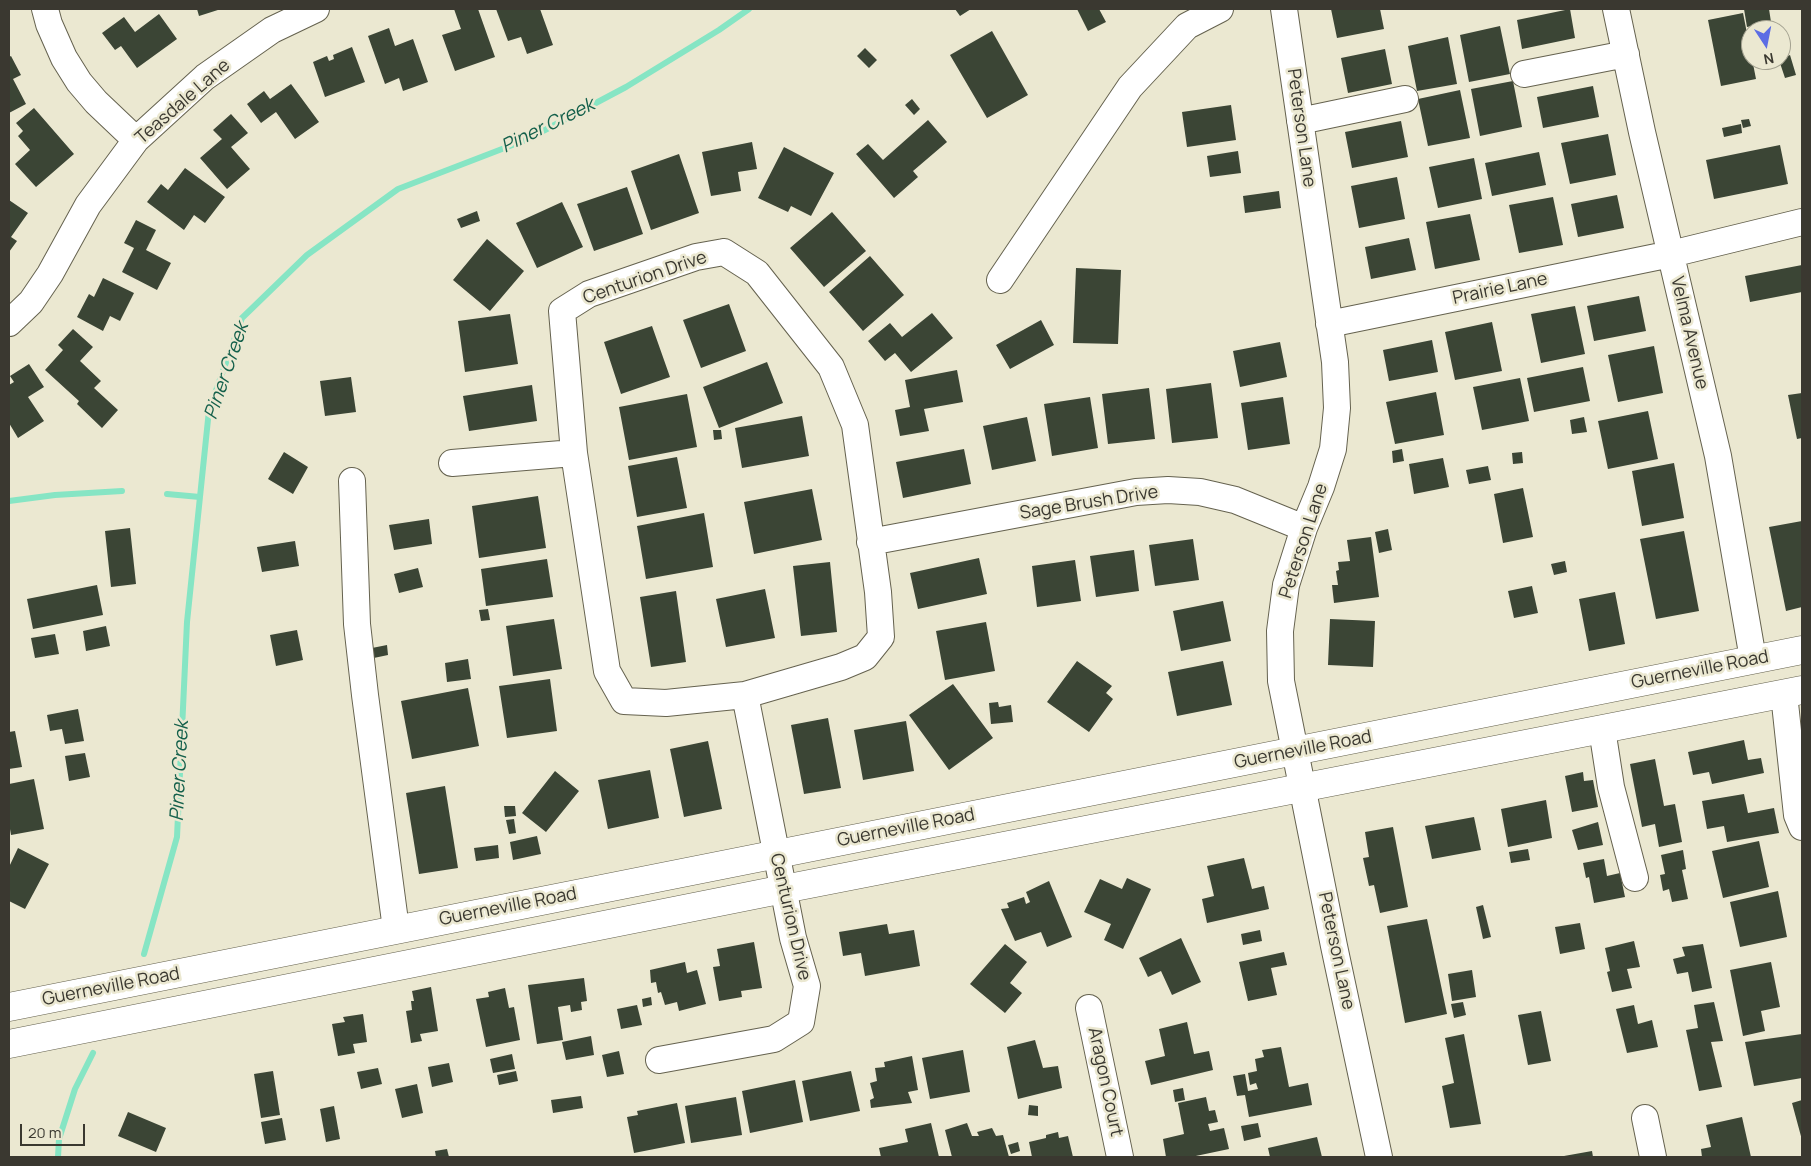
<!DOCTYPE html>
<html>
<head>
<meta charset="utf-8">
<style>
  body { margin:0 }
  #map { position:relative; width:1811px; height:1166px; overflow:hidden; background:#ebe8d1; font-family:Manrope,sans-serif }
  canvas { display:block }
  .frame { position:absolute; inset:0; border:10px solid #3a3830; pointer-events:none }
  .north { position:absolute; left:1741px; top:20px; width:50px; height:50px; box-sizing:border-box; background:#ebe8d1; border:1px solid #a4a291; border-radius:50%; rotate:169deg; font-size:14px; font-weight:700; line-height:20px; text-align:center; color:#3a3830 }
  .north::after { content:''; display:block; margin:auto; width:18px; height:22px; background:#5c6de4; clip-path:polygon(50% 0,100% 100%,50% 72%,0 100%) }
  .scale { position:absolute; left:20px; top:1124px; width:65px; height:22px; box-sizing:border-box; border:2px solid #3a3830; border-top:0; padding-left:6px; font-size:15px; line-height:18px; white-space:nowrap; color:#3a3830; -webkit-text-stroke:4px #ebe8d1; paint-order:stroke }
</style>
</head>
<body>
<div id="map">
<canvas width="1811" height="1166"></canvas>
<div class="frame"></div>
<div class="north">N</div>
<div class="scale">20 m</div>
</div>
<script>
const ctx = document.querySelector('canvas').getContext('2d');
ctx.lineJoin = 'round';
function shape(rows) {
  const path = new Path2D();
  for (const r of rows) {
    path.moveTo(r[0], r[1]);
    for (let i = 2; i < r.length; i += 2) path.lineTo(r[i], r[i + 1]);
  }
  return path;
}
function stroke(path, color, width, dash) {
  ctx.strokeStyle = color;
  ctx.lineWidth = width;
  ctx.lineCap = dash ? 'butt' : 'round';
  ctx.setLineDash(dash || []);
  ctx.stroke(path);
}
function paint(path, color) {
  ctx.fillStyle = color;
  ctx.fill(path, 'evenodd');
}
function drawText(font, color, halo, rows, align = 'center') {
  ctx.font = font + ' Manrope,sans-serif';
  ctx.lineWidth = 5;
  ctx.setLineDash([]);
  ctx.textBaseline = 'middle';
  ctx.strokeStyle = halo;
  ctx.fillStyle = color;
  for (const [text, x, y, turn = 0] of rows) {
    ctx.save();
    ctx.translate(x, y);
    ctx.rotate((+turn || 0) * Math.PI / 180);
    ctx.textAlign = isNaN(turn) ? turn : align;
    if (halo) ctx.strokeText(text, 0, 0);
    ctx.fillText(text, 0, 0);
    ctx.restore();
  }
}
stroke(shape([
  [167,494,200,497],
  [9,501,55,495,122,491],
  [144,954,177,837,187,622,209,410,242,318,307,255,398,189,528,139,626,87,719,30,749,9],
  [58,1157,59,1139,75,1089,93,1053]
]), '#86e5c4', 6);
paint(shape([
  [197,9,221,9,199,16],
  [454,9,478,9,495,57,455,71,442,35,461,29],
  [496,9,540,9,553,45,527,54,521,37,508,41],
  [955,9,971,9,960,16],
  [1077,9,1099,9,1106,22,1088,31],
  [1331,9,1380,9,1384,29,1337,38],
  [1570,9,1575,38,1522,49,1517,20],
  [1744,9,1769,9,1771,22,1747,27],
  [1743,13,1756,79,1721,86,1708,20],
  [159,14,177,39,137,68,121,46,115,50,102,33,124,17,135,32],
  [1500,26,1510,74,1469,82,1460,35],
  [389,28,395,46,413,39,428,82,403,91,399,78,385,84,368,36],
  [992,31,1028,95,987,118,950,55],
  [1448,37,1457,84,1417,91,1408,46],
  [352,47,365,82,325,97,313,62,327,56,329,61,334,59,333,55],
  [865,48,877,60,869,68,857,56],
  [1385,49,1392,84,1348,93,1341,58],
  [1790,55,1796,75,1785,78,1779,60],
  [11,56,21,75,13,79,26,104,9,113,9,57],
  [1513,81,1522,127,1480,136,1471,89],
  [291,84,319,122,295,139,276,112,261,123,247,104,264,91,270,99],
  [1593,86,1599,117,1543,128,1537,97],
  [1460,90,1470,138,1428,146,1418,99],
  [912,99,920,109,914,115,905,105],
  [1231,105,1236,140,1187,147,1182,112],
  [34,108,74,154,36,187,15,164,30,150,18,136,23,131,16,123],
  [231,114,248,133,231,147,250,169,227,189,200,158,222,139,213,130],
  [1749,119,1751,126,1743,128,1741,120],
  [928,120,947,142,913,171,918,177,894,198,856,154,868,144,883,160],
  [1401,121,1408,157,1352,168,1345,132],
  [1741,124,1742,133,1724,137,1722,128],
  [1608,134,1616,175,1570,184,1561,143],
  [752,142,757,169,738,172,741,191,711,196,702,152],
  [1780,145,1788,184,1714,199,1706,160],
  [784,147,834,173,811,216,791,206,788,212,758,198],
  [1238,151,1241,173,1210,177,1207,156],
  [1539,152,1546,185,1492,196,1485,163],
  [679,154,699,213,651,230,631,171],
  [1474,158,1482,199,1438,208,1429,167],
  [185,168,225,197,205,223,194,215,184,230,147,202,161,184,168,190],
  [1397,177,1405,219,1359,228,1351,186],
  [627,187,643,234,594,251,577,204],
  [1279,191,1281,208,1245,213,1243,196],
  [1617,195,1624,228,1578,237,1571,204],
  [1553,197,1563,245,1519,253,1509,205],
  [9,200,28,213,11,237,17,241,9,252],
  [562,202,583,247,537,268,516,223],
  [477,211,480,221,461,228,457,219],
  [832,212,866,251,824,287,790,248],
  [1470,214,1480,260,1435,269,1426,222],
  [136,220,156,230,146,250,171,263,157,290,122,272,134,248,124,243],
  [1409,238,1416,270,1371,279,1365,247],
  [487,239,524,271,490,311,453,280],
  [870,256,904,295,863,331,829,292],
  [1802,265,1802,292,1750,302,1745,276],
  [1076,268,1121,270,1118,344,1073,343],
  [103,278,134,293,120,321,110,316,103,331,77,317,89,294,94,297],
  [1639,296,1646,331,1594,341,1587,306],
  [729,304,746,351,701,368,683,320],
  [1575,306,1585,354,1541,363,1531,314],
  [932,313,953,338,911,372,895,353,885,361,868,341,890,323,902,337],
  [510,314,518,364,465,372,458,321],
  [1041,320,1054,345,1010,369,996,345],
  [1492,322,1502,371,1455,380,1445,332],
  [652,326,670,377,621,394,604,342],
  [73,329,93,347,80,361,101,381,94,388,118,410,102,428,77,404,79,401,45,370,63,350,58,345],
  [1432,340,1438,372,1389,381,1383,350],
  [1280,342,1287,377,1240,387,1233,351],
  [1654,346,1663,393,1618,402,1608,355],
  [767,362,783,403,719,428,703,387],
  [29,364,44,387,28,397,44,421,18,438,9,423,9,385,14,382,10,376],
  [1583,367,1590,401,1534,412,1527,378],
  [957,370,963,402,924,409,929,431,900,436,895,410,910,407,905,380],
  [351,377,356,412,325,416,320,381],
  [1520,378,1529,421,1482,430,1473,387],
  [1211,383,1218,438,1172,443,1166,389],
  [532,385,537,421,469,431,463,396],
  [1149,388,1155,439,1108,444,1102,394],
  [1436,392,1444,435,1395,444,1386,402],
  [1802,393,1802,438,1797,439,1788,395],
  [687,394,697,447,629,460,619,407],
  [1090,397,1098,448,1052,456,1044,404],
  [1283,397,1290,444,1248,450,1241,403],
  [1648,411,1658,459,1608,469,1598,421],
  [802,416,809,456,742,468,735,428],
  [1027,417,1036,461,992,470,983,426],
  [1584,417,1587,432,1572,434,1570,420],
  [713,430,721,430,722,439,714,440],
  [964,449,971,484,903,498,896,462],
  [1402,449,1404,461,1393,463,1392,451],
  [284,452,308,467,293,494,268,479],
  [1522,452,1523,463,1513,464,1512,453],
  [677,457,687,508,637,517,628,466],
  [1443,458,1449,487,1414,494,1409,464],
  [1674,463,1684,518,1642,526,1632,471],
  [1488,466,1491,480,1469,484,1466,470],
  [1523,488,1533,537,1503,543,1494,494],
  [812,489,822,540,754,554,744,502],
  [538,496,546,548,479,558,472,506],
  [704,513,713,567,646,579,637,526],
  [429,519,432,544,394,550,389,525],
  [1802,521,1802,607,1786,611,1769,527],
  [130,528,136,584,111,587,105,531],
  [1388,529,1392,550,1379,553,1375,532],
  [1684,531,1699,611,1656,619,1640,539],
  [1371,537,1379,597,1334,603,1332,585,1338,585,1336,571,1339,570,1338,562,1350,561,1347,540],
  [1193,539,1199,580,1155,586,1149,545],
  [295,541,299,566,262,572,257,547],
  [1134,550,1139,591,1096,597,1090,556],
  [979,558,987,594,918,609,910,573],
  [547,559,553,597,486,606,481,569],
  [1075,560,1081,601,1037,607,1032,566],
  [1565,561,1567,572,1554,575,1551,564],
  [830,562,837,632,801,636,793,566],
  [418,568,423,587,399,593,394,574],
  [97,585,103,615,33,629,27,599],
  [1532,586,1538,613,1514,618,1508,591],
  [765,589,775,638,726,647,716,599],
  [676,591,686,662,651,667,640,597],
  [1615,592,1625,644,1589,651,1579,599],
  [1223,601,1231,641,1181,651,1173,611],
  [488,609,490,620,481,621,479,610],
  [554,619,562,669,513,676,506,626],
  [1330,619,1375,621,1373,667,1328,665],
  [986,622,995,671,945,680,936,631],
  [106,626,110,646,86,651,83,631],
  [297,630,303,660,276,666,270,635],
  [55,634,59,654,35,658,31,638],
  [387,645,388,655,369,659,367,649],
  [468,659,471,679,447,682,445,663],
  [1077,661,1112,686,1106,693,1113,699,1089,732,1047,702],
  [1223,661,1232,705,1177,716,1168,672],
  [550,679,557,731,507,738,499,686],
  [953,684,993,738,949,770,909,715],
  [468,688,479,746,412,759,401,701],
  [998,702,999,707,1011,705,1013,722,991,724,989,703],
  [78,709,84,741,65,744,62,729,50,731,47,715],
  [828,718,841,788,804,794,791,725],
  [906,721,914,771,863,780,854,730],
  [15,731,22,767,9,769,9,732],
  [1744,740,1748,760,1761,758,1764,773,1712,784,1709,772,1693,775,1688,752],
  [708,741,722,809,684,817,670,749],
  [85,753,90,777,69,781,65,756],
  [1655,759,1664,806,1675,804,1682,842,1659,847,1655,824,1642,827,1630,764],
  [650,770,659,818,608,829,598,780],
  [555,771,579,791,546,832,522,813],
  [1583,772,1584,781,1593,780,1598,807,1572,812,1565,776],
  [34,779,44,829,11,835,9,823,9,784],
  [445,786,458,868,419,874,406,793],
  [1744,794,1748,813,1774,808,1779,833,1727,842,1724,826,1707,829,1702,801],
  [1546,800,1552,838,1508,847,1501,809],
  [504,806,515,806,516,816,505,817],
  [1474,817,1481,850,1432,859,1425,826],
  [514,819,516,833,509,834,506,820],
  [1598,822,1603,845,1578,850,1572,830],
  [1393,827,1408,907,1380,913,1374,885,1369,886,1363,858,1369,857,1365,832],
  [537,836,541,854,513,860,510,842],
  [1759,841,1769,887,1723,898,1712,851],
  [498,845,499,858,476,861,474,848],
  [18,848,49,864,25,909,9,901,9,867],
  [1528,849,1530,860,1511,863,1509,852],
  [1683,850,1686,869,1682,870,1688,899,1672,902,1669,889,1663,891,1660,875,1665,874,1661,855],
  [1244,858,1252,889,1264,886,1269,909,1207,923,1202,899,1214,896,1207,866],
  [1604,859,1607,876,1620,873,1625,897,1594,903,1589,877,1586,878,1583,863],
  [1127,878,1151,889,1123,949,1104,940,1111,924,1084,912,1100,879,1122,889],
  [1049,881,1072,937,1047,947,1041,932,1015,941,1001,909,1009,908,1007,903,1024,897,1026,904,1030,902,1026,892],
  [1778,891,1787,937,1740,947,1730,902],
  [1483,905,1491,937,1483,939,1476,907],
  [1427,919,1447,1014,1405,1023,1387,926],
  [1580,923,1585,949,1560,954,1555,927],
  [887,924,889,934,914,930,920,966,865,976,861,953,843,956,839,932],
  [1260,930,1262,941,1243,945,1241,934],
  [1181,938,1201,982,1172,995,1161,971,1148,977,1139,958],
  [1634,941,1640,967,1627,969,1632,988,1612,992,1607,972,1610,971,1605,948],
  [754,942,762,988,741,991,742,997,719,1001,713,967,720,966,717,949],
  [1005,944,1027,962,1010,983,1022,993,1005,1013,970,984],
  [1703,944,1712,988,1692,992,1688,972,1677,974,1673,959,1685,956,1682,947],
  [1284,952,1287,965,1271,968,1277,995,1248,1001,1239,962],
  [685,962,687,973,697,970,706,1004,679,1011,677,1002,665,1005,661,992,658,993,656,982,651,983,650,970],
  [1771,962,1780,1007,1761,1011,1765,1031,1743,1036,1730,970],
  [1472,970,1476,997,1452,1001,1448,974],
  [584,978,587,1001,581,1002,582,1010,571,1012,570,1005,558,1007,563,1040,537,1044,528,985],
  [431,987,438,1031,420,1034,422,1041,411,1043,406,1011,412,1010,411,1001,414,1001,412,991],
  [505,988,509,1008,514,1007,520,1040,486,1047,476,999,489,997,488,992],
  [651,997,652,1005,643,1007,642,999],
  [1463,1002,1466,1015,1454,1018,1451,1004],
  [1714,1002,1723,1041,1711,1042,1722,1087,1699,1091,1686,1030,1698,1028,1694,1005],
  [637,1005,642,1025,621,1029,617,1009],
  [1634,1005,1638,1024,1652,1020,1658,1047,1627,1053,1616,1009],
  [1541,1011,1551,1061,1528,1065,1518,1015],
  [363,1014,367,1042,353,1044,355,1053,338,1056,332,1024,345,1022,343,1017],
  [1187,1022,1194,1054,1209,1051,1213,1070,1151,1085,1145,1061,1165,1056,1159,1029],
  [1464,1034,1481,1124,1450,1128,1442,1086,1454,1083,1445,1038],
  [1802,1034,1802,1078,1754,1086,1745,1042],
  [591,1036,594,1055,566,1060,562,1042],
  [1035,1040,1043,1068,1058,1066,1062,1088,1018,1099,1007,1047],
  [1281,1047,1289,1087,1308,1083,1312,1105,1249,1117,1245,1095,1237,1096,1233,1076,1245,1074,1248,1091,1258,1089,1256,1083,1250,1085,1248,1073,1257,1071,1255,1059,1264,1057,1262,1050],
  [963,1050,970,1092,930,1099,922,1058],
  [619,1051,624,1074,607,1077,602,1055],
  [512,1054,515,1069,493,1073,490,1059],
  [912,1056,918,1090,908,1092,912,1103,871,1108,870,1100,874,1098,870,1083,877,1081,875,1068,885,1067,884,1062],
  [449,1063,453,1082,432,1087,428,1067],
  [378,1068,382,1084,361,1089,357,1072],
  [273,1071,280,1115,261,1118,254,1074],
  [516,1071,518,1081,499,1085,497,1075],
  [851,1071,860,1111,810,1121,802,1081],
  [795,1080,803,1122,750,1133,742,1091],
  [417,1084,423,1113,402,1118,395,1089],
  [1183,1088,1185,1100,1175,1102,1173,1090],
  [581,1096,583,1108,553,1113,551,1100],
  [736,1097,742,1135,691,1143,685,1106],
  [1206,1097,1209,1111,1215,1110,1218,1122,1208,1124,1210,1131,1224,1128,1229,1149,1191,1157,1166,1157,1163,1139,1184,1134,1178,1103],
  [1802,1100,1802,1140,1792,1103],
  [677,1103,685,1143,634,1153,627,1117,638,1115,637,1111],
  [1029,1105,1038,1106,1038,1116,1028,1115],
  [334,1106,340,1139,326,1142,320,1109],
  [128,1112,166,1128,156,1152,118,1136],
  [1742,1117,1751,1157,1702,1157,1701,1149,1711,1147,1706,1125],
  [282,1118,286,1140,265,1144,261,1122],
  [931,1123,939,1157,881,1157,879,1148,908,1142,905,1129],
  [967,1123,972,1136,979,1136,977,1132,992,1128,996,1136,1003,1135,1009,1157,952,1157,945,1130],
  [1258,1123,1261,1137,1244,1141,1241,1126],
  [1058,1132,1059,1138,1068,1136,1073,1157,1032,1157,1029,1142,1046,1138,1046,1135],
  [1317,1137,1322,1157,1270,1157,1268,1148],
  [1018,1142,1020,1151,1011,1154,1008,1145],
  [447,1149,449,1157,436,1157,435,1151],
  [1592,1151,1593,1157,1564,1157,1564,1156]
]), '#3b4535');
const minor = shape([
  [45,9,49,24,64,58,79,82,96,102,136,140],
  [1284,9,1335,362,1337,408,1333,449,1321,487,1304,528,1286,585,1280,631,1281,681,1334,946,1379,1157],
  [1616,9,1642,132,1718,456,1753,659],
  [1524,74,1626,54],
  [1300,121,1405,99],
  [724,252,757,273,831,367,855,425,878,592,881,637,865,657,841,667,745,695,666,703,624,701,607,671,574,453,562,311,589,294,696,257,724,252],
  [1000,280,1130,87,1187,26,1220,9],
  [9,323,31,302,50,274,88,205,136,140,205,77,272,30,316,9],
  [1329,324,1671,254,1802,222],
  [452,463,574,453],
  [352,481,357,624,365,695,396,929],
  [870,542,1136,492,1168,490,1200,492,1235,500,1304,528],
  [1784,694,1797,815,1802,827],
  [1602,729,1611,787,1635,878],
  [1089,1008,1120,1157],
  [659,1060,774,1039,801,1022,807,986,793,938,745,695],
  [1645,1118,1653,1157]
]);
const secondary = shape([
  [9,1007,1802,650],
  [9,1044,784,889,1802,690]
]);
stroke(minor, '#65624f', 28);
stroke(secondary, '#65624f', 29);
stroke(minor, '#fff', 26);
stroke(secondary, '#fff', 28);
drawText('18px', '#3a3830', '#ebe8d1', [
  ["Teasdale Lane",183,102,-41],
  ["Peterson Lane",1301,128,82],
  ["Centurion Drive",645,278,-19],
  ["Prairie Lane",1500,289,-12],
  ["Velma Avenue",1689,333,77],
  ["Sage Brush Drive",1089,503,-9],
  ["Peterson Lane",1304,541,-72],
  ["Guerneville Road",1700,670,-11],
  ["Guerneville Road",1303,750,-11],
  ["Guerneville Road",906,828,-11],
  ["Guerneville Road",508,907,-11],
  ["Centurion Drive",790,917,77],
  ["Peterson Lane",1336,951,78],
  ["Guerneville Road",111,987,-11],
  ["Aragon Court",1105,1082,78]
]);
drawText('italic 19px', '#14604b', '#ebe8d1', [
  ["Piner Creek",548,126,-26],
  ["Piner Creek",227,371,-71],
  ["Piner Creek",180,771,-87]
]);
</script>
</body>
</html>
